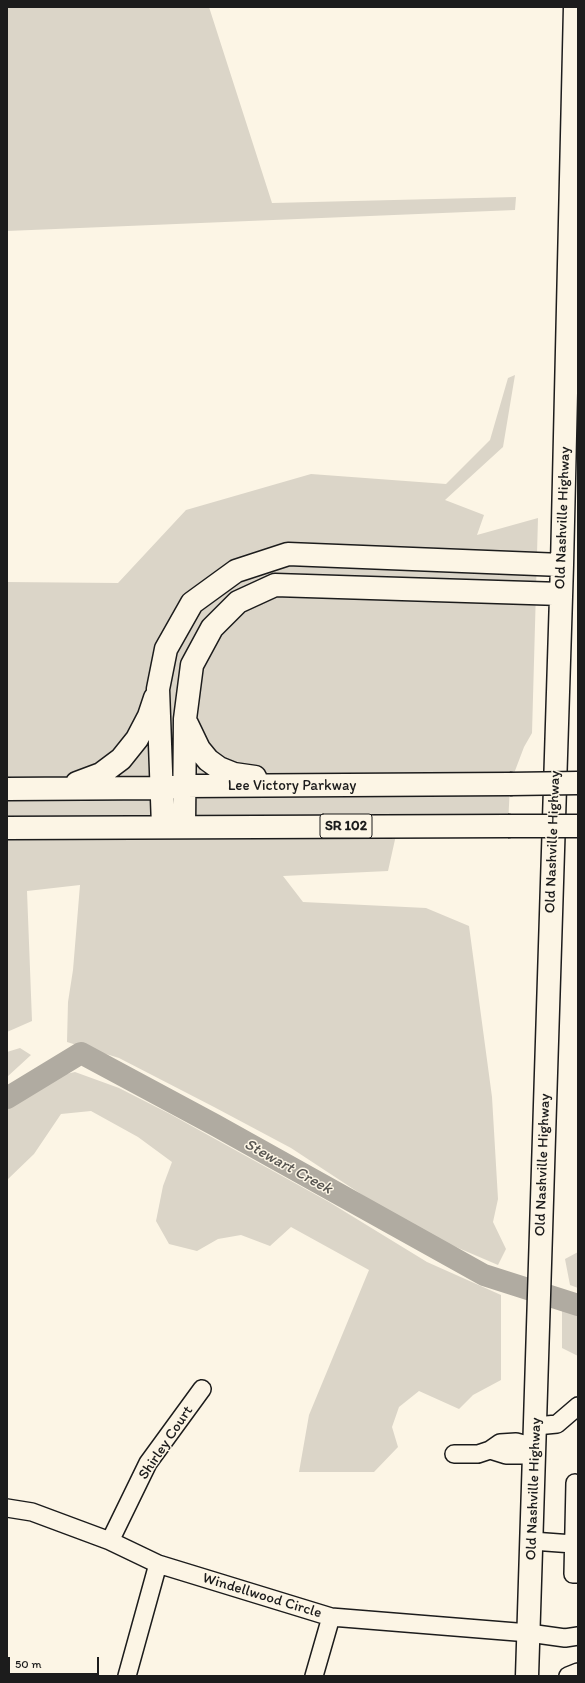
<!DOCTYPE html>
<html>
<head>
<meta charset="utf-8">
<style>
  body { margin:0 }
  #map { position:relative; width:585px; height:1683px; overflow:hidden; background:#fcf5e5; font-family:Itim,sans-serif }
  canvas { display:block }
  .frame { position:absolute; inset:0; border:8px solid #1c1c1c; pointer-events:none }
  .scale { position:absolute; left:8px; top:1657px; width:91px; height:18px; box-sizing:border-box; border:2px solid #1c1c1c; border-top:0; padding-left:5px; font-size:12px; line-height:14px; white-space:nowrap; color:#1c1c1c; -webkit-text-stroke:3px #fcf5e5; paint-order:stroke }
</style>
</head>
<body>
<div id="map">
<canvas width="585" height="1683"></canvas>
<div class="frame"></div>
<div class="scale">50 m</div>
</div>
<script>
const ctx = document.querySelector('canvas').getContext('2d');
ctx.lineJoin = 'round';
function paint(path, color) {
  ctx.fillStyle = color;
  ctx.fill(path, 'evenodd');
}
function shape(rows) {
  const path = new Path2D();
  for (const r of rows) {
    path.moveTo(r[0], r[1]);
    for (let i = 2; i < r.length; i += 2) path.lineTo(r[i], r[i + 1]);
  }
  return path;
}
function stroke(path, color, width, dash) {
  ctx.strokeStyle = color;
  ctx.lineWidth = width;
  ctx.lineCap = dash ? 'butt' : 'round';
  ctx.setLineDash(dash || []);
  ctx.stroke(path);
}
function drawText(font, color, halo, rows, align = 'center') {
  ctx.font = font + ' Itim,sans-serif';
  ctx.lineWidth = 3;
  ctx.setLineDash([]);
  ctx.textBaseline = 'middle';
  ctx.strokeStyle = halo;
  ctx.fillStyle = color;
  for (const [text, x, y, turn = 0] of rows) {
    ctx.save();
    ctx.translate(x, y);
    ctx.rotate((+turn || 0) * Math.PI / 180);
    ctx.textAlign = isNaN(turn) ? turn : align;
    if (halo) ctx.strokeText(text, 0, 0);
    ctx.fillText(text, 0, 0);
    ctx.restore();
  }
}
paint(shape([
  [7,7,209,7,272,203,516,197,515,210,7,231],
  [515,375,503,447,445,500,484,515,477,535,538,518,532,733,524,747,510,784,508,826,398,826,388,871,283,876,303,902,426,908,469,926,492,1097,498,1199,493,1222,506,1249,498,1265,449,1244,367,1198,291,1148,214,1107,119,1058,67,1042,68,1002,73,970,80,885,27,891,32,1021,7,1032,7,582,118,583,186,510,311,474,446,484,490,440,508,378],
  [20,1048,31,1055,7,1077,7,1052],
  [75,1072,119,1088,170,1114,329,1202,427,1262,501,1295,501,1380,473,1395,459,1409,419,1391,399,1407,392,1427,398,1447,374,1472,299,1472,309,1415,369,1270,291,1227,270,1246,241,1235,218,1239,197,1251,169,1244,156,1221,163,1186,172,1162,138,1137,91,1111,61,1114,34,1154,7,1180,7,1110,9,1105,48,1078],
  [578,1252,578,1288,570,1285,565,1259],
  [562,1309,578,1316,578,1356,562,1348]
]), '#dbd5c8');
stroke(shape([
  [7,1098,81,1053,215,1125,484,1275,578,1305]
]), '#b0aba1', 22);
const minor = shape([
  [536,1426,557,1424,578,1406],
  [490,1450,506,1455,535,1455],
  [454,1454,478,1454,490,1450,500,1443,516,1442,535,1447],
  [575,1483,573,1574,578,1574],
  [7,1508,32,1512,110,1541,158,1564,331,1617,529,1633,565,1638,578,1636],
  [110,1541,148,1463,202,1389],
  [532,1541,573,1544],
  [127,1676,158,1564],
  [314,1676,331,1617],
  [568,1676,578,1672]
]);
const major = shape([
  [187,724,199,749,208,760,219,768,234,774,255,777],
  [77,783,101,774,121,759,137,739,149,716,155,698],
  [7,789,162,788,184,786,510,784],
  [163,826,158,689,166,649,192,603,236,571,288,554,562,565],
  [184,826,185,719,192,665,212,628,238,602,275,585,561,594],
  [7,828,508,826],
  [527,1676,562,565,575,7]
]);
stroke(minor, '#1c1c1c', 20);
stroke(major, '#1c1c1c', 25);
stroke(minor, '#fcf5e5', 17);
stroke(major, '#fcf5e5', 22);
const majorBridge = shape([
  [510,784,578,783],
  [508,826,578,826]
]);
stroke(majorBridge, '#1c1c1c', 25, []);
stroke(majorBridge, '#fcf5e5', 22);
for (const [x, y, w] of [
  [346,826,52]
]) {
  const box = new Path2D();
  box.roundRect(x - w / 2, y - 12, w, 24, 3);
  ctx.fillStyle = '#fcf5e5';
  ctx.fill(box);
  stroke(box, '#1c1c1c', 1);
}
drawText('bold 14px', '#1c1c1c', null, [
  ["SR 102",346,826]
]);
drawText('15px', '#1c1c1c', '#fcf5e5', [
  ["Old Nashville Highway",563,518,-88],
  ["Lee Victory Parkway",292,786],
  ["Old Nashville Highway",553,842,-88],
  ["Old Nashville Highway",543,1165,-88],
  ["Shirley Court",166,1443,-56],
  ["Old Nashville Highway",534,1489,-88],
  ["Windellwood Circle",262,1596,17]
]);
drawText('italic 16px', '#575551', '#fcf5e5', [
  ["Stewart Creek",288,1167,29]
]);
</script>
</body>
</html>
